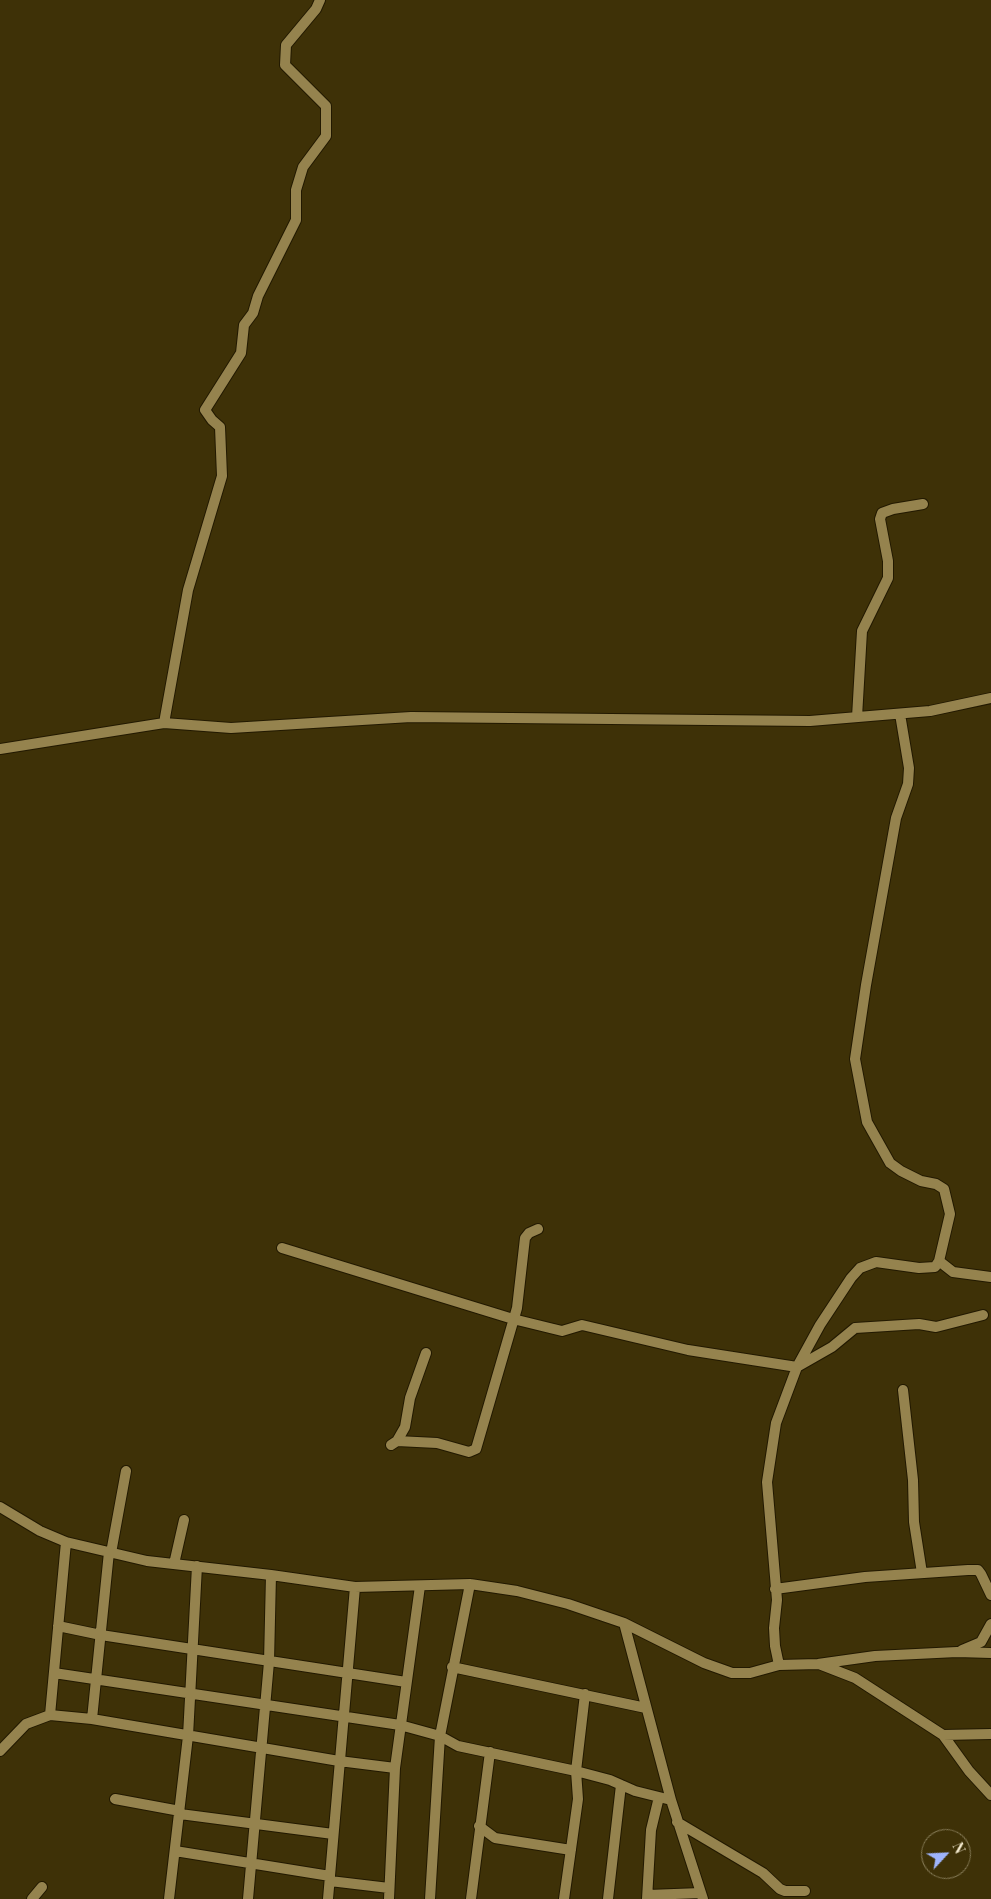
<!DOCTYPE html>
<html>
<head>
<meta charset="utf-8">
<style>
  body { margin:0 }
  #map { position:relative; width:991px; height:1899px; overflow:hidden; background:#3e3107; font-family:"Playfair Display",serif }
  canvas { display:block }
  .north { position:absolute; left:921px; top:1829px; width:50px; height:50px; box-sizing:border-box; background:#3e3107; border:1px solid #887d59; border-radius:50%; rotate:65deg; font-size:14px; font-weight:700; line-height:20px; text-align:center; color:#f7eed3 }
  .north::after { content:''; display:block; margin:auto; width:18px; height:22px; background:#9eb4fd; clip-path:polygon(50% 0,100% 100%,50% 72%,0 100%) }
</style>
</head>
<body>
<div id="map">
<canvas width="991" height="1899"></canvas>
<div class="north">N</div>
</div>
<script>
const ctx = document.querySelector('canvas').getContext('2d');
ctx.lineJoin = 'round';
function shape(rows) {
  const path = new Path2D();
  for (const r of rows) {
    path.moveTo(r[0], r[1]);
    for (let i = 2; i < r.length; i += 2) path.lineTo(r[i], r[i + 1]);
  }
  return path;
}
function stroke(path, color, width, dash) {
  ctx.strokeStyle = color;
  ctx.lineWidth = width;
  ctx.lineCap = dash ? 'butt' : 'round';
  ctx.setLineDash(dash || []);
  ctx.stroke(path);
}
const minor = shape([
  [857,717,862,631,888,578,888,561,880,519,882,513,893,509,923,504],
  [164,723,188,590,222,476,220,427,212,420,205,410,241,353,244,325,253,313,258,296,296,220,296,190,303,167,326,136,326,106,285,65,286,45,316,9,320,0],
  [0,749,164,723,231,728,411,717,810,721,930,711,991,698],
  [282,1248,513,1319,562,1331,582,1325,688,1350,797,1367,832,1347,855,1328,919,1324,936,1327,983,1315],
  [939,1261,953,1272,991,1277],
  [903,1390,913,1480,914,1522,922,1573],
  [397,1441,405,1427,410,1398,426,1353],
  [391,1445,397,1441,437,1443,469,1452,476,1449,517,1308,525,1238,529,1233,538,1229],
  [0,1507,40,1531,66,1542,147,1561,271,1575,355,1587,470,1584,517,1591,568,1604,624,1623,704,1663,732,1673,750,1673,779,1665,818,1664,875,1656,957,1652,991,1653],
  [111,1553,126,1471],
  [174,1564,184,1520],
  [775,1589,865,1577,968,1570,978,1570,981,1574,991,1595],
  [624,1623,671,1800,703,1899],
  [58,1626,101,1635,406,1682],
  [962,1650,981,1642,991,1624],
  [819,1664,855,1678,943,1735,969,1771,991,1795],
  [779,1665,775,1646,774,1628,777,1600,767,1482,776,1423,797,1367,820,1325,851,1278,860,1268,876,1262,919,1268,935,1267,939,1261,950,1214,944,1189,936,1184,921,1181,901,1171,890,1163,867,1122,855,1059,866,985,896,818,908,784,909,768,900,714],
  [452,1667,646,1708],
  [54,1673,400,1725,440,1736,458,1746,576,1771,610,1780,635,1791,671,1800],
  [50,1715,66,1542],
  [92,1719,109,1552],
  [943,1735,991,1734],
  [0,1751,26,1724,50,1715,92,1719,339,1761,395,1768],
  [115,1799,180,1811],
  [180,1814,333,1834],
  [677,1822,763,1873,780,1889,785,1891,805,1891],
  [479,1826,495,1838,571,1850],
  [175,1851,330,1876],
  [330,1881,389,1888],
  [648,1895,701,1893],
  [32,1899,42,1887],
  [169,1899,188,1736,197,1566],
  [248,1899,269,1662,271,1575],
  [328,1899,355,1587],
  [389,1899,395,1768,420,1586],
  [430,1899,440,1736,470,1584],
  [471,1899,490,1752],
  [564,1899,578,1799,576,1771,585,1694],
  [608,1899,621,1785],
  [647,1899,651,1830,659,1797]
]);
stroke(minor, '#221900', 12);
stroke(minor, '#95834e', 10);
</script>
</body>
</html>
